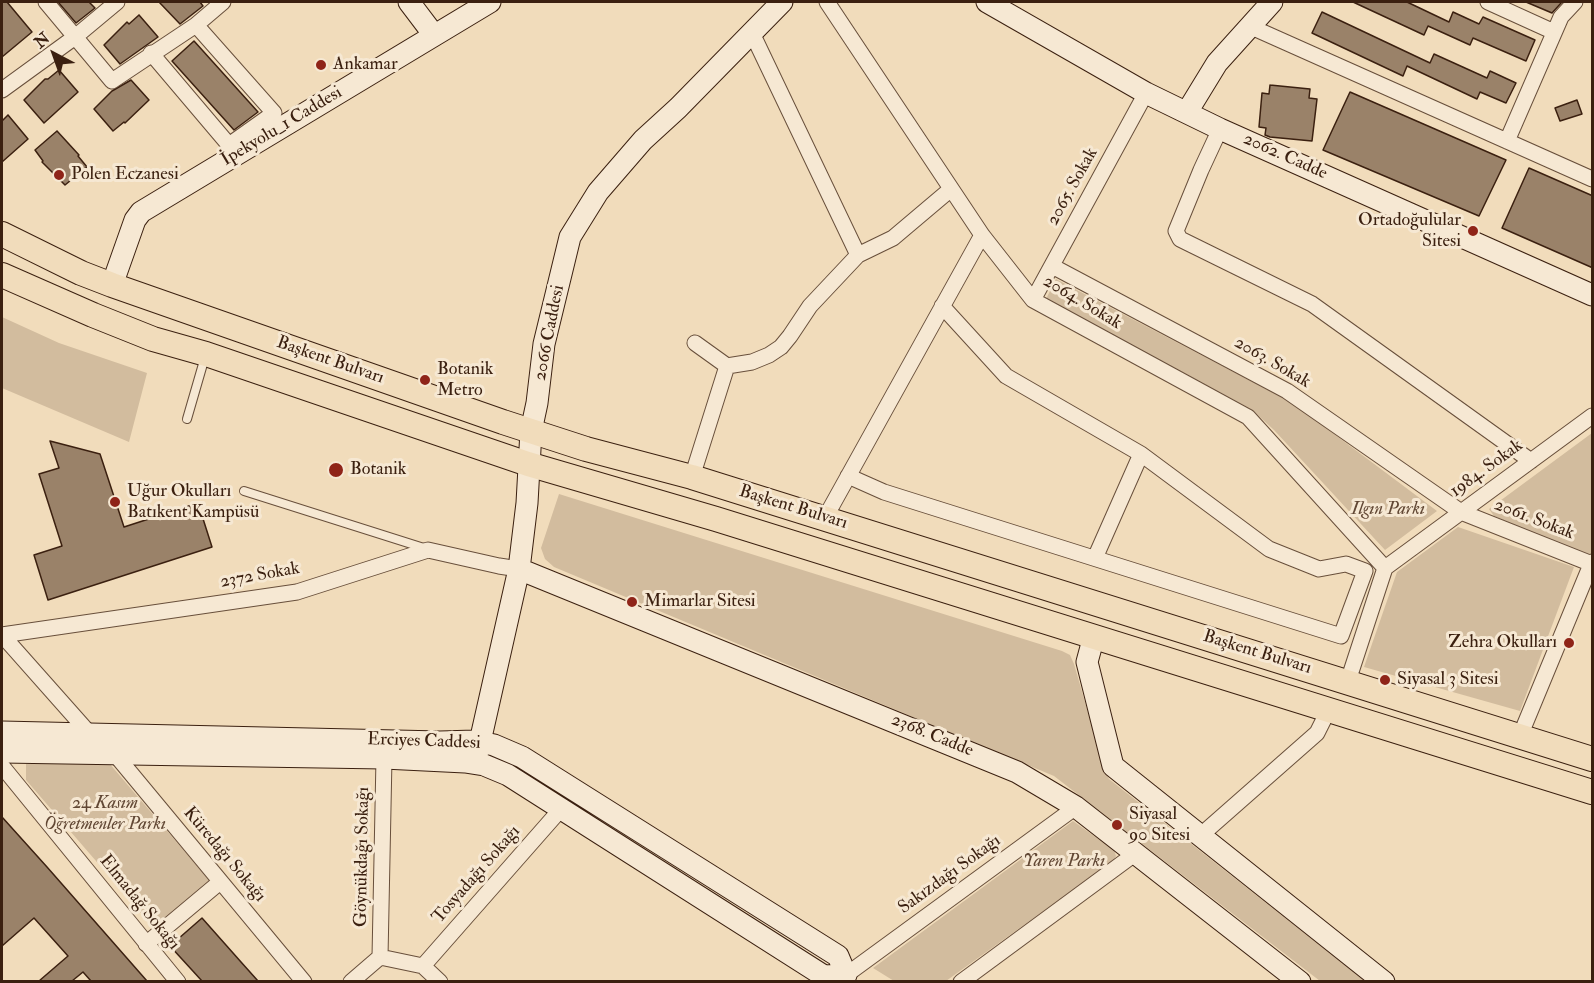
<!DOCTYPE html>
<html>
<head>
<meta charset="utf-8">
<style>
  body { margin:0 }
  #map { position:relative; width:1594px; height:983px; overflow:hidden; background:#f1dcbb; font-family:"IM FELL Double Pica",serif }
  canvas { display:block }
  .frame { position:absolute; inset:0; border:3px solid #3b2010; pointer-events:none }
  .north { position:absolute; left:24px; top:24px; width:60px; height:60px; -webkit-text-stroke:4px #f6e8d3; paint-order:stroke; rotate:319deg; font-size:16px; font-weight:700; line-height:24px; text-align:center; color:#3b2010 }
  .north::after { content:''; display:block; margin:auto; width:21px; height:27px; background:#3b2010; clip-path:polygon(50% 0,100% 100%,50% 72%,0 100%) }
</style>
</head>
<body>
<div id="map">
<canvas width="1594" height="983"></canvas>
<div class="frame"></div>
<div class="north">N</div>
</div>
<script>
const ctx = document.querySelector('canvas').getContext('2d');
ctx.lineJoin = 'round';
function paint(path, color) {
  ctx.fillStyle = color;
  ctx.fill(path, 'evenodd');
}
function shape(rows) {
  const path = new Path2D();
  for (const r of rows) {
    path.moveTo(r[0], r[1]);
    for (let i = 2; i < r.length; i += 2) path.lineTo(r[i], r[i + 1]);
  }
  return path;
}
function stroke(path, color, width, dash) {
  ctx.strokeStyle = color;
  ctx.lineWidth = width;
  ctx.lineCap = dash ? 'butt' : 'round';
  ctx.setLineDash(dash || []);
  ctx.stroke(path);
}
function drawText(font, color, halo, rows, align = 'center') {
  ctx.font = font + ' "IM FELL Double Pica",serif';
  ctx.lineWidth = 6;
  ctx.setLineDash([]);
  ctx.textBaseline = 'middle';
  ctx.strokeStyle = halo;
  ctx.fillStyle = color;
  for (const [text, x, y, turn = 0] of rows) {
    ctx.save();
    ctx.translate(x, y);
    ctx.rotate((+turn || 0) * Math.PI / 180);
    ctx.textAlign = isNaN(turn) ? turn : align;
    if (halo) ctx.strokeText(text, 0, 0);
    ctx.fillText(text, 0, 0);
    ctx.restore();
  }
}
paint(shape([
  [1056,279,1283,398,1310,416,1437,511,1385,550,1274,430,1251,409,1046,299],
  [2,317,59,343,147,373,129,442,2,388],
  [1592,433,1592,555,1590,557,1494,516,1489,509],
  [559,494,1062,651,1070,655,1074,664,1105,771,1109,779,1365,981,1320,981,1054,776,554,567,545,559,541,548],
  [1458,527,1574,567,1520,711,1364,667,1397,572],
  [109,763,209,880,153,927,26,780,26,764],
  [1073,821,1114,850,1116,856,1113,861,946,981,894,981,873,968]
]), '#d2bc9e');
const building = shape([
  [2,2,7,2,32,32,2,57,2,2],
  [58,2,89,2,95,8,76,23,58,2],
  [159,2,200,2,203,6,180,24,159,2],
  [1353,2,1407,2,1449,22,1453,12,1479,24,1483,17,1535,40,1526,61,1473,38,1470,45,1428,26,1424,35,1353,2],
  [1526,2,1562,2,1552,13,1526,2],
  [1322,12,1430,63,1434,54,1487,78,1490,71,1516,83,1506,103,1480,92,1477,99,1407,66,1403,76,1312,33,1322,12],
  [139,15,158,37,120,64,104,45,127,22,129,24,139,15],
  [194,41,258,112,234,130,172,61,194,41],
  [59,70,78,92,44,123,24,100,45,79,48,79,59,70],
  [131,80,149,100,125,123,124,122,113,131,94,109,112,91,131,80],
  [1270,85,1310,89,1309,98,1317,99,1312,141,1270,137,1265,135,1266,128,1259,127,1262,93,1269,94,1270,85],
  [1350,92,1506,160,1479,216,1323,150,1350,92],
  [1577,100,1582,114,1560,121,1555,108,1577,100],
  [8,115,28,139,2,162,2,121,8,115],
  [57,131,79,155,78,156,87,167,65,185,42,162,43,161,35,150,57,131],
  [1529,168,1593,196,1593,268,1502,228,1529,168],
  [50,441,100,454,124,527,198,503,212,547,48,600,34,555,62,546,39,474,59,468,50,441],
  [2,817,47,867,147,981,91,981,83,972,72,981,39,981,68,956,34,918,2,946,2,817],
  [202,918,241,962,258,981,202,981,170,946,202,918]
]);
paint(building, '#9a8269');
stroke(building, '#3b2010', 1.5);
const lane = shape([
  [187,419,205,357],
  [244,491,424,548]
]);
const street = shape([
  [46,2,112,81,196,25],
  [827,2,982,235,1033,300,1248,417,1385,568],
  [1488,2,1554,32],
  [1249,26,1592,179],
  [752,33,858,255],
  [151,53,229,145,274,113,196,25,223,2],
  [2,90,75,37,117,2],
  [1220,129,1201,170,1176,231,1180,239,1312,304,1531,461],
  [1507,141,1561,17,1575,2],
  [1052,266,1287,391,1461,512,1592,564],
  [1033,300,1146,93],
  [695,343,727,366],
  [848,476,884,492,1341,636,1365,571,1346,564,1319,569,1269,549,1141,454,1006,376,942,306],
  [692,477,727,366,752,362,769,355,781,347,790,336,810,306,858,255,893,238,951,189],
  [825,518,982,235],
  [1095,558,1141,454],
  [2,635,297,592,428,550,499,566,519,569],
  [2,635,89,733],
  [1348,681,1385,568,1592,416],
  [1520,736,1592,562],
  [114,753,304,982],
  [2,766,178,982],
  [1200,836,1317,733,1329,709],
  [146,944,220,882],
  [380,957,384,758],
  [423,966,561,809],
  [846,975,1076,807],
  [351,982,380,957,423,966,440,982],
  [961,982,1136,853]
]);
const secondary = shape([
  [409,2,434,35],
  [987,2,1146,93,1220,129,1592,295],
  [1187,112,1217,63,1272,2],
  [112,285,135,220,141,212,490,2],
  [519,569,1017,772,1076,807,1300,982],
  [1094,636,1087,662,1113,766,1384,982],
  [2,732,440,742,475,741,494,745,522,757,838,956,846,975,824,976,508,775,484,765,465,762,384,758,2,752],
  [477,755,519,569,527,503,531,431,537,403,544,344,570,237,598,192,643,140,678,108,782,2]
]);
const primary = shape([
  [2,234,81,273,112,285,503,422,586,449,692,477,1592,759],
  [2,275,93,315,153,339,206,354,528,464,716,519,1592,792]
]);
stroke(lane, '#684f3b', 10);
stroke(street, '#684f3b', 17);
stroke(secondary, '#3b2010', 23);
stroke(primary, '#3b2010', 26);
stroke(lane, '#f6e8d3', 8);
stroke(street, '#f6e8d3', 15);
stroke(secondary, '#f6e8d3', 21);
stroke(primary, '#f1dcbb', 24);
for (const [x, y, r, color] of [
  [321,65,6,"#8f2418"],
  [59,175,6,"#8f2418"],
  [1473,231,6,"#8f2418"],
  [425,380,6,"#8f2418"],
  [336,470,8,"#8f2418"],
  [115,502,6,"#8f2418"],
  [632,602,6,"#8f2418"],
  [1569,643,6,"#8f2418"],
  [1385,680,6,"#8f2418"],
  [1117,825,6,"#8f2418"]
]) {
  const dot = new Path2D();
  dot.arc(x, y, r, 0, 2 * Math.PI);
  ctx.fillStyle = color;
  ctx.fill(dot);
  stroke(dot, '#f6e8d3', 2);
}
drawText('18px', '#3b2010', '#f6e8d3', [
  ["Ankamar",333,65],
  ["Polen Eczanesi",71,175],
  ["Ortadoğulular",1461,221,"right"],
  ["Sitesi",1461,242,"right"],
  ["Botanik",437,370],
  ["Metro",437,391],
  ["Botanik",350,470],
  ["Uğur Okulları",127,492],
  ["Batıkent Kampüsü",127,513],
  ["Mimarlar Sitesi",644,602],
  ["Zehra Okulları",1557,643,"right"],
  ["Siyasal 3 Sitesi",1397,680],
  ["Siyasal",1129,815],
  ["90 Sitesi",1129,836]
], 'left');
drawText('18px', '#3b2010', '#f6e8d3', [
  ["İpekyolu_1 Caddesi",282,127,-31],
  ["2062. Cadde",1285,157,24],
  ["2065. Sokak",1073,187,-61],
  ["2064. Sokak",1082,303,31],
  ["2066 Caddesi",550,333,-79],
  ["Başkent Bulvarı",330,361,19],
  ["2063. Sokak",1272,363,30],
  ["1984. Sokak",1487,469,-36],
  ["Başkent Bulvarı",793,508,17],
  ["2061. Sokak",1534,520,21],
  ["2372 Sokak",260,576,-10],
  ["Başkent Bulvarı",1257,653,17],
  ["2368. Cadde",932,736,22],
  ["Erciyes Caddesi",424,742,2],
  ["Küredağı Sokağı",224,855,50],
  ["Göynükdağı Sokağı",363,857,-89],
  ["Tosyadağı Sokağı",477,875,-49],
  ["Sakızdağı Sokağı",950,875,-36],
  ["Elmadağ Sokağı",139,903,51]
]);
drawText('italic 18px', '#614734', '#f6e8d3', [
  ["Ilgın Parkı",1388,510],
  ["24 Kasım",105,804],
  ["Öğretmenler Parkı",105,825],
  ["Yaren Parkı",1064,862]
]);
</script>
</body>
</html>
